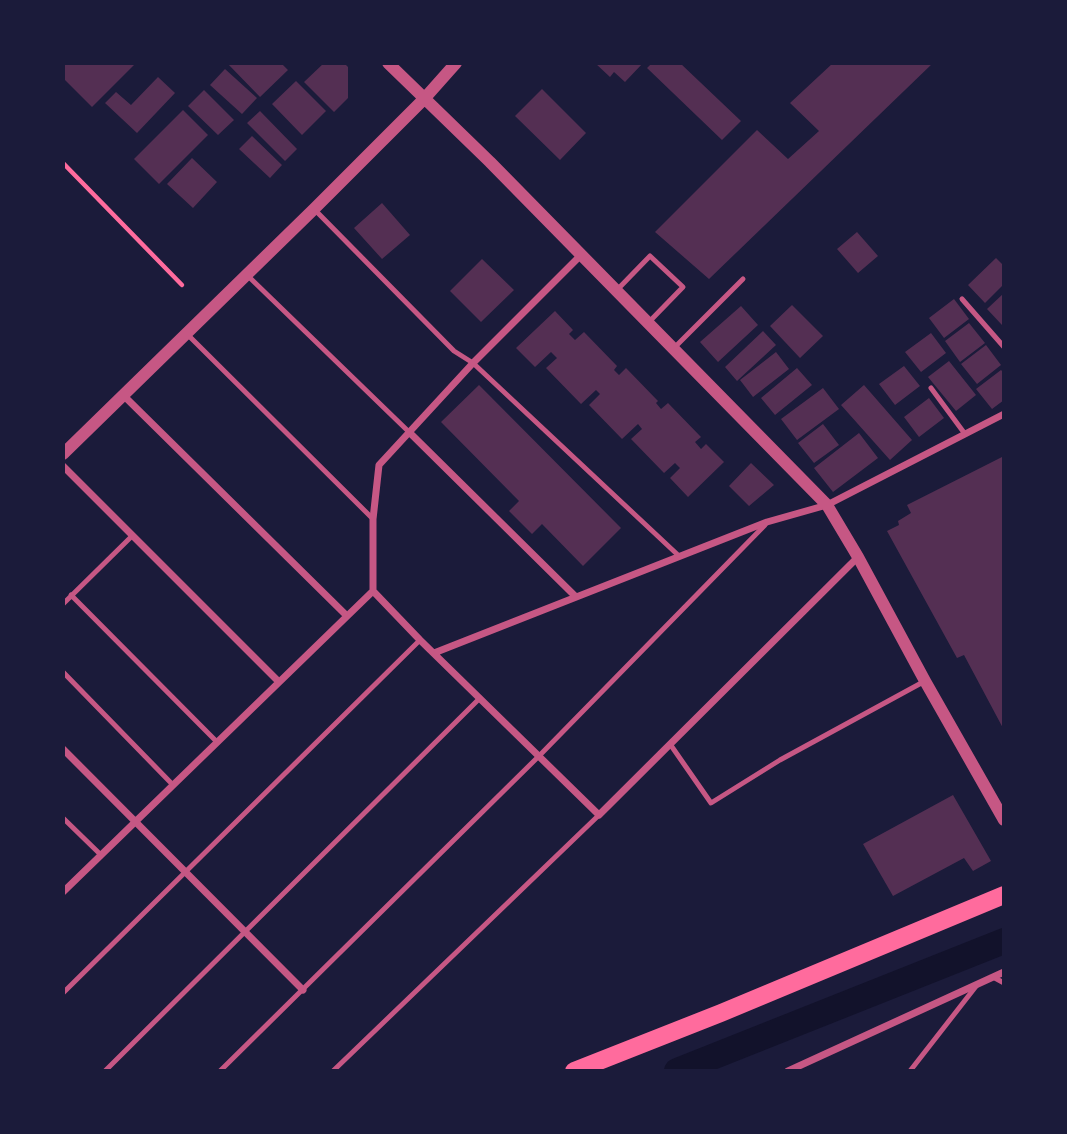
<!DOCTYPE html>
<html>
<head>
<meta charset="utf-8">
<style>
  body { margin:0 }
  #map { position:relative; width:1067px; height:1134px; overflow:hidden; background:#1b1b3a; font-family:"Golos Text",sans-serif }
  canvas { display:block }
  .frame { position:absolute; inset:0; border:65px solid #1b1b3a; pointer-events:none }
</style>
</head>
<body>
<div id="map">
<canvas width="1067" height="1134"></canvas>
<div class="frame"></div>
</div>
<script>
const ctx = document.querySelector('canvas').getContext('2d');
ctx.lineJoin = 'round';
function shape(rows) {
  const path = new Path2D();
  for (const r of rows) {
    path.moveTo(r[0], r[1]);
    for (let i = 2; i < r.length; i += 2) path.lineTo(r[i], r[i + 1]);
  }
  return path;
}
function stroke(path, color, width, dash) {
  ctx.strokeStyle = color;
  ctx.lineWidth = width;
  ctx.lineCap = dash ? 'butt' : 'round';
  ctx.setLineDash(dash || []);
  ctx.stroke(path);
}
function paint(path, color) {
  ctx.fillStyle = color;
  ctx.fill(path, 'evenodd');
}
stroke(shape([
  [677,1071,1004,941]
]), '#12122b', 26);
paint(shape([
  [63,63,136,63,92,107,63,78],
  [227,63,281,63,288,70,260,97],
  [324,63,344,63,348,67,348,98,334,112,304,82],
  [595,63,643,63,625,82,614,72,610,77],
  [652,63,680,63,741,121,722,140,647,68],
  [833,63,933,63,709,279,655,232,757,130,788,159,819,131,790,103],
  [225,69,257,98,242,114,210,85],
  [158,77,175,93,137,133,105,103,116,92,131,105],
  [296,81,326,111,302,135,272,104],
  [542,89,586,133,560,160,515,116],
  [204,90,234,120,218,135,188,106],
  [183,110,208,135,159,184,134,159],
  [260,111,297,149,285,161,247,123],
  [252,136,282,165,270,178,239,149],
  [192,158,217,182,193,208,167,184],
  [382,203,410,235,382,259,354,228],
  [857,232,878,256,858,273,837,249],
  [996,258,1004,266,1004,284,985,303,968,285],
  [482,259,514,290,481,322,450,291],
  [1004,293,1004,324,1002,325,987,309],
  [954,299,969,319,944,338,929,318],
  [792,305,823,336,800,358,770,326],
  [741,306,758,325,718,362,700,342],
  [555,311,573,330,569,334,575,340,584,332,617,366,614,370,619,375,626,368,658,401,656,403,661,409,668,403,701,437,695,442,701,449,706,444,724,462,688,497,670,478,680,468,675,463,664,473,631,439,642,429,638,424,622,439,589,405,600,394,596,390,581,404,546,368,557,358,551,352,535,367,516,348],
  [969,323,985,343,960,362,945,341],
  [763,331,776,345,737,381,725,367],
  [931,333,946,353,921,372,905,352],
  [986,345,1001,365,977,384,961,364],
  [776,352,789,369,753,397,740,380],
  [949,361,976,395,956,411,928,377],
  [904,366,920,386,895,405,879,384],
  [797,368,812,385,775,415,761,398],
  [1001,370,1004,373,1004,400,992,409,976,389],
  [479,385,621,528,583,566,542,524,532,534,509,511,519,501,441,422],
  [864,385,912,440,890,460,841,405],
  [823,388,839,409,797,440,781,419],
  [929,398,944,418,919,437,904,417],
  [823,424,839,445,814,463,798,443],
  [859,433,878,458,833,492,814,468],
  [1004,456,1004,730,964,655,957,658,887,531,899,525,898,521,911,513,907,505],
  [751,463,774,485,749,506,729,486],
  [953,795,991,861,973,871,964,858,893,896,863,844]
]), '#542f53');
stroke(shape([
  [63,163,182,285]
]), '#ff6b9d', 4.5);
stroke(shape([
  [314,209,454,351,473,363,679,556],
  [248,276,409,432],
  [616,291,650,256,683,287,648,323],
  [962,299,1004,347],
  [187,334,373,519],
  [673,349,743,279],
  [931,388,965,434],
  [71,595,217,742],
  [63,604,132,536],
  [63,672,173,785],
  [670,744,711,803,780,760,925,681],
  [63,818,101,855],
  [993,977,1004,983],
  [63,993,420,640],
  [105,1071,480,698],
  [220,1071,539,756,765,525],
  [333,1071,599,815],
  [910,1071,977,985]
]), '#c65784', 5);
stroke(shape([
  [122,394,347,616],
  [409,432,575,596],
  [63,466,279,682],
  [373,591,420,640,599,815,858,557],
  [434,653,767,522,827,505,1004,414],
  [63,749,303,990],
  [63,892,373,591,373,519,379,465,473,363,581,255],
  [788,1071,1004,972]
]), '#c65784', 7);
stroke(shape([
  [388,63,490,162,827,505,858,557,925,681,1004,820],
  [63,454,314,209,424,99,456,63]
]), '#c65784', 12);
stroke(shape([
  [574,1071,721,1013,1004,895]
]), '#ff6b9d', 18);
</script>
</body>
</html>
